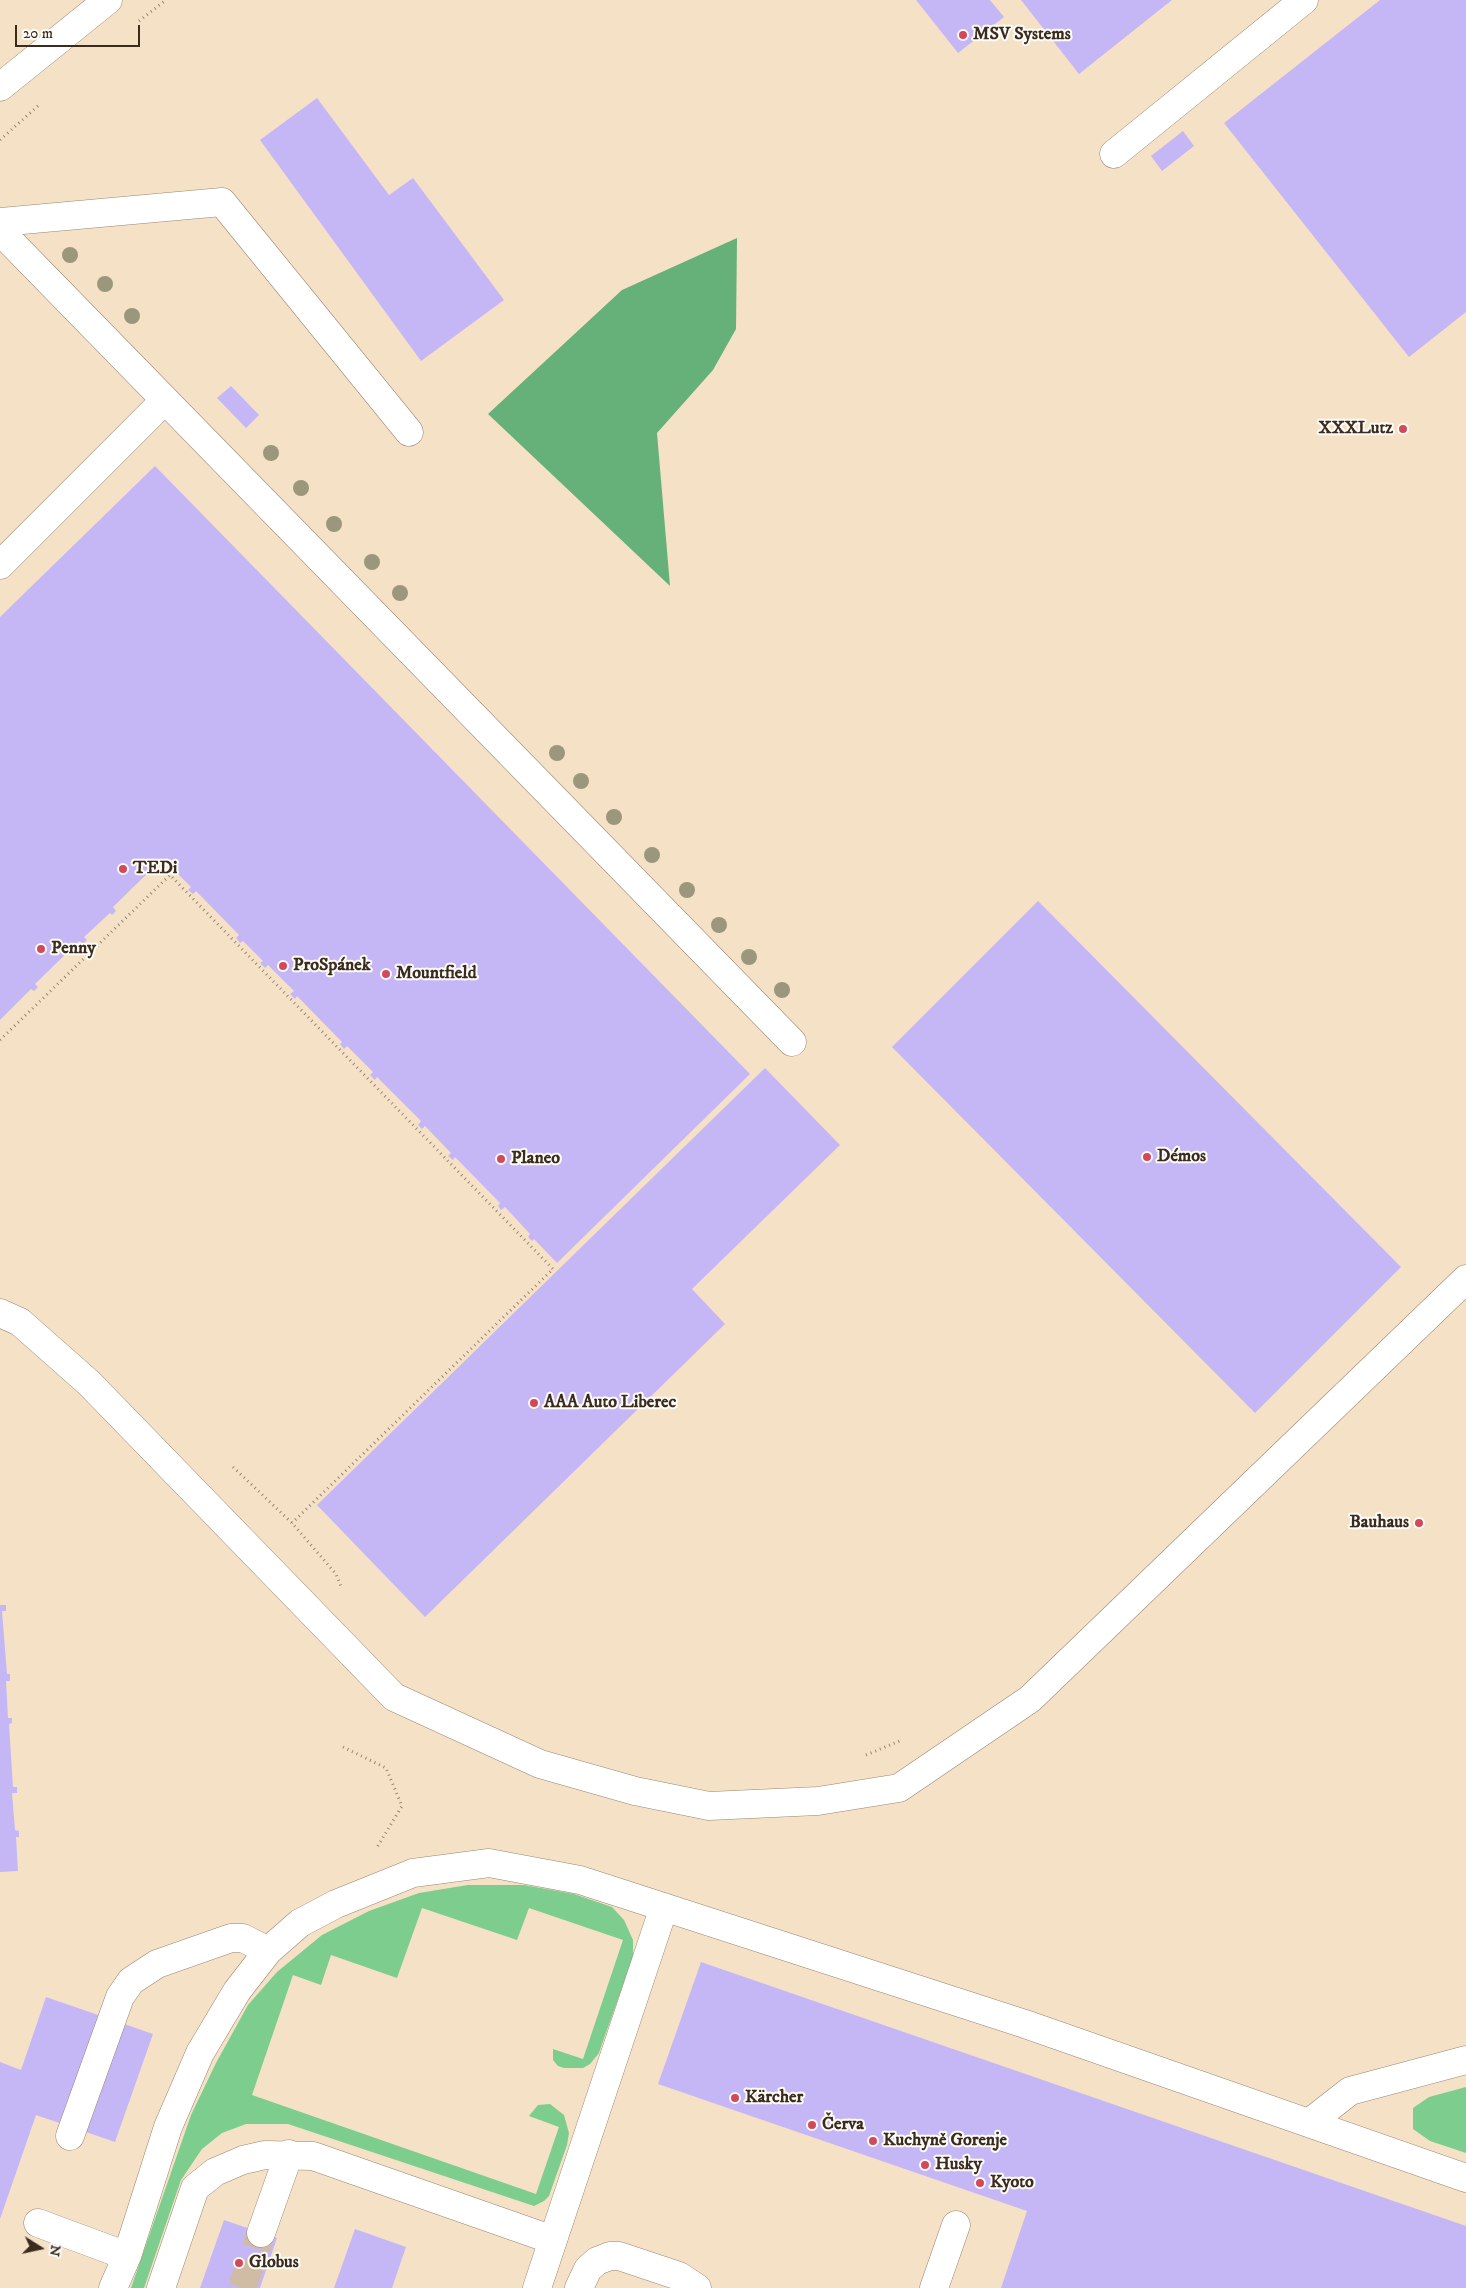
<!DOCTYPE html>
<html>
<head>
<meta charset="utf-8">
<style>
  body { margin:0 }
  #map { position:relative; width:1466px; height:2288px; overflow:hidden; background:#f5e1c6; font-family:"IM FELL DW Pica",serif }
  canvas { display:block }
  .north { position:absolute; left:15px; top:2223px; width:50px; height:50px; -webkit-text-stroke:4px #fdfcf7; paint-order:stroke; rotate:100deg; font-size:14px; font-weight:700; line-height:20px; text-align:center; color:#3b2a1e }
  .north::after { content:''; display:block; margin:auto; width:18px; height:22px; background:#3b2a1e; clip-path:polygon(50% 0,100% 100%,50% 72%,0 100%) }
  .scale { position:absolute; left:15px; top:25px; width:125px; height:22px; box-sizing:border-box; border:2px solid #3b2a1e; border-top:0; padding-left:6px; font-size:15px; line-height:18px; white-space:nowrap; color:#3b2a1e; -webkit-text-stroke:4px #fdfcf7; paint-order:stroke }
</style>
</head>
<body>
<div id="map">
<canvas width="1466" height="2288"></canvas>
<div class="north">N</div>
<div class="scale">20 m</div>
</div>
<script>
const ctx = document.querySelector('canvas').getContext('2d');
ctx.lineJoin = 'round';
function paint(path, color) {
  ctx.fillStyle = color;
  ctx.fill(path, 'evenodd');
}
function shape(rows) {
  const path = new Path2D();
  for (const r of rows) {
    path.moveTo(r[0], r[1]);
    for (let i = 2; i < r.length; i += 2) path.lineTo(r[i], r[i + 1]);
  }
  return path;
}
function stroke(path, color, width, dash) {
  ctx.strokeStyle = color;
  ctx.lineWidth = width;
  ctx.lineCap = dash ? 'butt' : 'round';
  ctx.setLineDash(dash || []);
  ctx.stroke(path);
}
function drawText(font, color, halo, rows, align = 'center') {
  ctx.font = font + ' "IM FELL DW Pica",serif';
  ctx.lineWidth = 4;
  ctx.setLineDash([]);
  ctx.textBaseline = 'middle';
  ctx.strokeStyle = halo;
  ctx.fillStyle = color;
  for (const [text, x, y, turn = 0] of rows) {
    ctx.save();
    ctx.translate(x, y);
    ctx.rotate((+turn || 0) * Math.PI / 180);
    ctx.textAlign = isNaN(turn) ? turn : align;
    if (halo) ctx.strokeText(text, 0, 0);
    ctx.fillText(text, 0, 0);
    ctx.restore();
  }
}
paint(shape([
  [468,1885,524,1885,574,1894,612,1907,624,1920,633,1940,633,1957,602,2044,599,2053,590,2064,583,2068,564,2068,558,2066,553,2060,553,2049,583,2059,623,1940,529,1908,517,1940,422,1908,397,1978,331,1955,321,1985,293,1975,252,2095,536,2194,559,2127,529,2116,538,2105,550,2104,564,2115,569,2133,567,2145,549,2196,544,2201,534,2206,288,2124,246,2124,222,2133,202,2149,181,2180,144,2288,131,2288,191,2115,216,2063,248,2005,277,1972,322,1935,369,1911,419,1893],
  [1466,2087,1466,2153,1430,2141,1413,2129,1413,2108,1429,2097]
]), '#7dcd8e');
paint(shape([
  [737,238,736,329,713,370,657,433,670,586,488,414,622,290]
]), '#66b079');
paint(shape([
  [916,0,990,0,1004,17,958,53],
  [1021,0,1172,0,1079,74],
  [1380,0,1466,0,1466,312,1409,357,1224,123],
  [317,98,389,195,413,178,504,300,421,361,260,140],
  [1183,131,1194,146,1162,171,1151,156],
  [231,386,259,415,246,428,217,398],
  [155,466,750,1074,557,1263,534,1239,532,1241,528,1237,530,1234,505,1207,501,1210,498,1206,500,1203,455,1157,453,1160,448,1156,451,1153,425,1126,422,1129,418,1125,421,1121,377,1077,375,1080,370,1075,373,1072,347,1046,344,1049,340,1044,342,1042,297,996,295,999,290,994,294,991,268,965,265,968,260,963,263,961,243,941,240,943,236,938,239,935,196,891,193,894,188,890,191,887,163,859,165,863,161,867,157,864,113,907,116,911,112,915,110,913,84,937,87,940,83,944,79,941,35,984,38,987,34,991,31,989,0,1020,0,617],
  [1038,901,1401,1267,1255,1413,892,1047],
  [765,1068,840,1145,692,1289,725,1324,425,1617,317,1505],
  [0,1605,6,1605,6,1611,2,1611,7,1674,10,1674,10,1681,6,1681,8,1718,12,1718,12,1723,9,1724,13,1787,17,1787,17,1793,12,1793,15,1830,19,1831,19,1837,16,1837,18,1871,0,1872],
  [701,1962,1466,2226,1466,2288,1001,2288,1027,2211,658,2084],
  [46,1997,153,2034,115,2142,36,2115,0,2219,0,2062,21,2070],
  [224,2220,277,2238,260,2288,200,2288],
  [355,2229,406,2247,392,2288,334,2288]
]), '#c5b7f5');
stroke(shape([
  [242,2288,261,2233]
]), '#d0bca4', 28, [28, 14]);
const minor = shape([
  [0,87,108,0],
  [1114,154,1304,0],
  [0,222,222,202,409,432],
  [0,231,792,1042],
  [0,565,165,400],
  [0,1313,20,1322,89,1383,394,1697,540,1764,635,1791,709,1806,818,1801,899,1788,1030,1699,1466,1279],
  [1309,2123,1350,2091,1466,2060],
  [70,2136,120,1997,131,1981,157,1964,231,1938,243,1938,268,1951],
  [38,2223,127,2256],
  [261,2233,289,2154],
  [113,2288,127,2256,168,2127,200,2053,237,1991,268,1951,300,1923,336,1904,413,1873,489,1863,580,1880,1025,2024,1466,2178],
  [161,2288,195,2188,215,2172,243,2160,265,2155,313,2156,553,2240],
  [537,2288,664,1907],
  [579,2288,588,2269,597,2261,610,2256,619,2256,679,2276,697,2288],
  [934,2288,956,2225]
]);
stroke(minor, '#988672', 29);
stroke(shape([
  [139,21,166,0],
  [0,140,39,105],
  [0,1040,170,875,553,1269,292,1523],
  [233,1467,292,1523,336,1574,342,1589],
  [343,1747,386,1768,402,1806,376,1849],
  [866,1755,902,1740]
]), '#988672', 3, [1, 4]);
stroke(minor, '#fff', 28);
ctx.fillStyle = '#9a977c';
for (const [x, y] of [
  [70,255],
  [105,284],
  [132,316],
  [271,453],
  [301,488],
  [334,524],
  [372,562],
  [400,593],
  [557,753],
  [581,781],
  [614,817],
  [652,855],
  [687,890],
  [719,925],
  [749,957],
  [782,990]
]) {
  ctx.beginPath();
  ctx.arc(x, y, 8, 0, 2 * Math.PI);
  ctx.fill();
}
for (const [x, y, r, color] of [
  [963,35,5,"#d1495b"],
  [1403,429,5,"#d1495b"],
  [123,869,5,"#d1495b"],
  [41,949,5,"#d1495b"],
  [283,966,5,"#d1495b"],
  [386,974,5,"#d1495b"],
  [1147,1157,5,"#d1495b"],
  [501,1159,5,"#d1495b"],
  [534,1403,5,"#d1495b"],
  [1419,1523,5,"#d1495b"],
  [735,2098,5,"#d1495b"],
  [812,2125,5,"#d1495b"],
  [873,2141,5,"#d1495b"],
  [925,2165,5,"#d1495b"],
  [980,2183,5,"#d1495b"],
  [239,2263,5,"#d1495b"]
]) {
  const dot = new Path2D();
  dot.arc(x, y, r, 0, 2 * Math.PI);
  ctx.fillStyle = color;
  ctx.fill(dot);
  stroke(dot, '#fdfcf7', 2);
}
drawText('bold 18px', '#3b2a1e', '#fdfcf7', [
  ["MSV Systems",973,35],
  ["XXXLutz",1393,429,"right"],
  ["TEDi",133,869],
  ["Penny",51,949],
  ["ProSpánek",293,966],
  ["Mountfield",396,974],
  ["Démos",1157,1157],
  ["Planeo",511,1159],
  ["AAA Auto Liberec",544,1403],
  ["Bauhaus",1409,1523,"right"],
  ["Kärcher",745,2098],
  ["Červa",822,2125],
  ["Kuchyně Gorenje",883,2141],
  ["Husky",935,2165],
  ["Kyoto",990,2183],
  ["Globus",249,2263]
], 'left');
</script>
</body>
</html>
